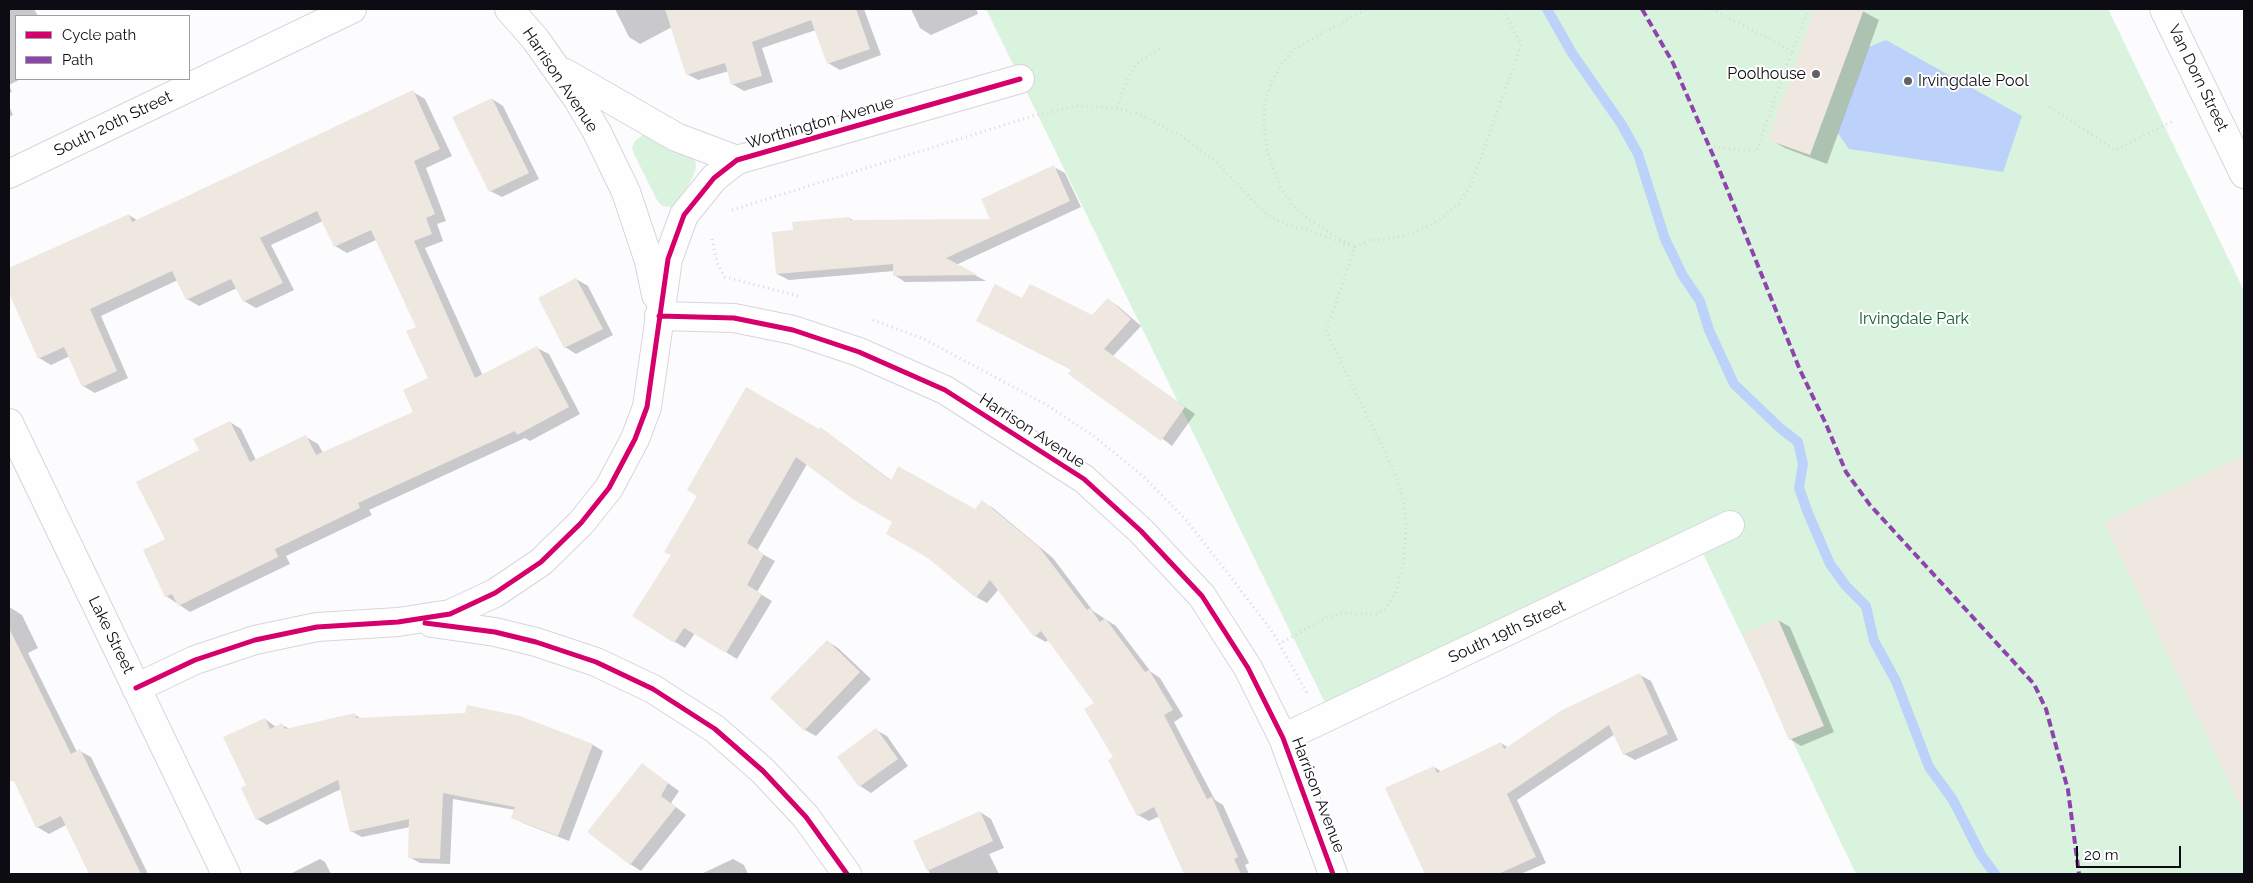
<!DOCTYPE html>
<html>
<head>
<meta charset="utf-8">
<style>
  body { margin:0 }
  #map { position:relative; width:2253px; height:883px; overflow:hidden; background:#fcfbfd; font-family:Raleway,sans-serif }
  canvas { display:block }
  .frame { position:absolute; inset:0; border:10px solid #0d0c12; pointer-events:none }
  .legend { position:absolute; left:15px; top:15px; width:175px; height:65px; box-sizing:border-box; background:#fff; border:1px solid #9e9ea0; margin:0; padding:6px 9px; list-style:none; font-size:15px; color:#0d0c12 }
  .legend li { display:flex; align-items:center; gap:10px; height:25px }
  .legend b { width:25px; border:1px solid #9e9ea0 }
  .scale { position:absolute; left:2076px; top:846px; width:105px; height:22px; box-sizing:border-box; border:2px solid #0d0c12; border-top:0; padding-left:6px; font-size:15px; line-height:18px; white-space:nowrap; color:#0d0c12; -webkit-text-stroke:4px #fff; paint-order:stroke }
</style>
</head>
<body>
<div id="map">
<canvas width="2253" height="883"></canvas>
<div class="frame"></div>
<ul class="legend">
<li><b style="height:6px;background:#d6006c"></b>Cycle path</li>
<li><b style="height:6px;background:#8e44ad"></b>Path</li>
</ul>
<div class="scale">20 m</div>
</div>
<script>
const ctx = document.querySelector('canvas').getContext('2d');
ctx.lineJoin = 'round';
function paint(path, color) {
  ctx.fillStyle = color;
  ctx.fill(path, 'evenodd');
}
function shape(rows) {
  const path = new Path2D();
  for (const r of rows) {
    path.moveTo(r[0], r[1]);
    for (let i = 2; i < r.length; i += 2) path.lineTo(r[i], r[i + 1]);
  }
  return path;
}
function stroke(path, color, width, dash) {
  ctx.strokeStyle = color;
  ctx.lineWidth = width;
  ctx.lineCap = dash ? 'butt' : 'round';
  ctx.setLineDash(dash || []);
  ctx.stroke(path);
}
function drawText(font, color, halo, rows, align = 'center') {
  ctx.font = font + ' Raleway,sans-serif';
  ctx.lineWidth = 4;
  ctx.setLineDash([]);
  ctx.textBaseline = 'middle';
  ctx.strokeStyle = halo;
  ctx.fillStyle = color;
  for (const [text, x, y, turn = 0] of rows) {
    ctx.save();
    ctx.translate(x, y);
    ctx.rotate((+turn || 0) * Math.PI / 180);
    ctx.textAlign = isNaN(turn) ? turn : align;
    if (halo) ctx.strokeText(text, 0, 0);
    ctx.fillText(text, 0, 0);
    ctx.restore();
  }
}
paint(shape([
  [986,9,2108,9,2244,291,2244,874,1856,874,1697,541,1331,715],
  [644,134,694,157,696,165,695,172,679,203,672,207,662,206,657,200,634,154,632,147,635,141]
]), '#daf3de');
paint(shape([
  [1886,40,2022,116,2003,172,1849,149,1838,133,1869,47]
]), '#bcd2fa');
paint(shape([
  [9,9,34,9,38,16,16,16,16,79,21,79,9,85,12,92,9,93],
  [615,9,864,9,881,55,840,70,828,63,816,30,762,48,773,82,744,91,732,84,729,71,698,80,687,74,672,27,640,44,629,37],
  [911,9,976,9,978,14,931,35,920,28],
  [1816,9,1859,9,1879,20,1827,164,1785,148,1769,139],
  [413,92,425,99,452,156,426,168,446,221,437,224,443,241,425,248,483,376,537,348,549,354,580,414,530,441,525,438,369,510,372,515,286,556,290,564,190,612,166,596,167,539,201,450,230,422,241,429,256,460,306,437,318,444,323,453,415,412,430,379,417,328,376,240,347,253,335,246,323,221,271,245,294,290,256,308,244,301,237,288,199,306,187,299,178,280,101,316,128,378,95,393,83,386,70,356,51,365,39,358,9,291,9,270,129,215,138,221],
  [492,99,503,106,539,179,502,197,490,191],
  [9,106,13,115,9,117],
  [1054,167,1065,173,1081,207,956,265,986,281,905,282,894,275,894,271,789,280,777,274,794,231,849,218,855,221,992,221],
  [576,279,588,286,613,335,576,354,565,347],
  [1023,300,1092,317,1108,300,1118,306,1141,326,1113,356,1195,414,1172,446,1073,370],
  [821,428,892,481,975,510,982,502,993,508,1053,558,1093,611,1116,626,1151,672,1160,678,1183,716,1174,722,1215,800,1223,805,1249,863,1245,865,1249,874,1186,874,1160,816,1149,821,1138,815,1096,703,1048,640,1046,642,1035,636,999,589,987,603,976,597,894,522,807,464,757,551,775,561,757,592,772,601,737,659,695,633,685,648,633,616],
  [2244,457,2244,785,2237,789,2106,523],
  [11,608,22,615,38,648,28,653,77,752,80,751,91,757,148,874,90,874,66,825,49,834,37,827,9,768,9,609],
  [1778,620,1790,627,1834,732,1801,746,1790,739],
  [827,641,838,648,871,679,816,736,805,730],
  [1640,675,1651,681,1678,740,1635,760,1624,754,1615,734,1517,800,1546,863,1521,874,1432,874,1427,856,1434,767,1442,772,1501,743,1509,748],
  [355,715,362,719,519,717,593,745,603,751,569,841,523,823,513,817,515,810,453,799,450,864,420,863,409,857,410,827,362,837,351,831,341,789,267,825,257,819,247,786,265,719,276,727,282,725,290,729],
  [876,730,887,736,908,766,871,793,860,786],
  [643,765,679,791,671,803,686,815,641,871,630,864],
  [980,812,991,819,1004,848,989,854,999,874,930,874,915,841],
  [320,859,325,862,331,874,290,874],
  [733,859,744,865,748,874,701,874]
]), '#0003');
stroke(shape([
  [1547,9,1572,53,1622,125,1638,154,1665,239,1683,276,1700,301,1709,330,1734,384,1780,428,1798,442,1803,464,1799,488,1808,513,1830,564,1846,586,1866,606,1874,641,1896,681,1929,767,1953,800,1981,855,1995,874]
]), '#bcd2fa', 10);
paint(shape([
  [665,9,856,9,870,49,827,64,811,20,752,42,762,76,731,85,725,63,686,75],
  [1815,9,1864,9,1810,155,1768,140],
  [413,90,440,149,414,161,435,214,426,218,432,234,414,241,475,378,537,346,569,407,517,435,515,431,358,503,360,508,275,549,278,557,178,606,172,594,165,597,143,550,165,539,136,482,199,450,193,439,230,421,250,462,306,435,316,455,413,412,403,390,428,378,406,331,416,327,371,230,334,247,317,211,260,238,283,283,243,302,231,279,186,300,172,271,90,309,117,371,82,387,64,347,38,359,9,293,9,268,129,214,132,222],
  [492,98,529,173,489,192,452,117],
  [1054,165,1070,201,946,258,978,275,893,276,893,264,776,274,772,232,793,230,792,222,850,217,850,220,990,219,981,199],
  [576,278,603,329,564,348,538,298],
  [995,284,1022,298,1030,284,1092,315,1108,298,1131,319,1104,349,1185,407,1161,441,1068,374,1071,370,976,321],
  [746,387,819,429,820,427,891,481,898,466,975,509,982,500,1039,547,1087,610,1090,608,1100,622,1105,618,1145,672,1149,670,1173,710,1164,715,1207,799,1212,797,1238,857,1234,859,1241,874,1184,874,1154,807,1137,816,1108,760,1113,757,1084,709,1094,703,1041,631,1034,637,990,580,976,598,928,558,886,534,892,522,854,500,796,457,747,543,764,554,747,585,762,594,726,653,684,628,674,643,632,616,671,555,664,552,697,496,687,490],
  [2244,455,2244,814,2104,522],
  [1778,619,1824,726,1789,740,1743,634],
  [9,628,71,754,80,749,141,874,89,874,61,816,36,828,14,781,9,781],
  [827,640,860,672,804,731,770,698],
  [1640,673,1668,734,1623,755,1609,725,1507,794,1536,857,1498,874,1425,874,1385,788,1434,766,1437,773,1501,742,1504,749,1562,710],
  [467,705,520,716,593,744,558,836,511,818,515,807,443,793,440,859,408,858,409,819,350,832,338,780,256,820,241,788,246,785,223,737,265,718,270,729,282,723,285,729,355,713,356,718,465,713],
  [876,728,898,759,859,787,837,757],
  [642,763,668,783,661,796,676,807,630,865,587,832],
  [980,811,993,841,927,871,913,841]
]), '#efe8e1');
const minor = shape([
  [509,9,536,40,577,98,597,132,626,192,649,261,656,295],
  [565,73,676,137,737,160],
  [9,174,352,9],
  [659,316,734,318,793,330,859,352,945,390,1084,479,1141,531,1202,596,1248,668,1283,738,1333,874],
  [9,423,226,874],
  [432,623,495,632,536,642,596,662,653,689,715,729,763,771,806,817,847,874],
  [136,688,195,660,255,640,317,627,398,622,450,614,495,593,541,562,581,523,609,488,635,439,647,407,668,259,684,215,714,178,737,160,1020,79],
  [1283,738,1730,525]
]);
const major = shape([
  [2164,9,2244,174]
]);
stroke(minor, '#d7d5da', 30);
stroke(major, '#d7d5da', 30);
stroke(shape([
  [1712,9,1792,51,1809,9],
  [2050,107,2115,150,2173,121],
  [1117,108,1125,85,1136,64,1163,46],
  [1709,146,1756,152,1792,51],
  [732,210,1033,116,1076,106,1117,108,1140,115,1182,136,1215,161,1267,215,1290,226,1311,231,1355,247,1326,331,1396,475,1404,503,1406,527,1404,560,1396,592,1385,609,1377,614,1343,613,1327,617,1279,644],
  [712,239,717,263,725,277,798,296],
  [1349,244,1311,221,1293,206,1280,187,1267,150,1264,125,1265,101,1272,81,1281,65,1294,49,1367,9],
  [1355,247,1370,240,1384,240,1403,236,1422,229,1441,219,1459,203,1471,185,1521,45,1503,9],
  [873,320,924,339,1045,404,1095,437,1144,477,1186,520,1233,580,1273,633,1307,693]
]), '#d9d9d9', 3, [1, 4]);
stroke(minor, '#fffeff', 28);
stroke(major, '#fffeff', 28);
stroke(shape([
  [1642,9,1673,63,1719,169,1800,370,1826,424,1846,472,1870,505,2034,684,2046,709,2068,790,2079,874]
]), '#8e44ad', 4, [8, 4]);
stroke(shape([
  [659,316,734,318,793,330,859,352,945,390,1084,479,1141,531,1202,596,1248,668,1283,738,1333,874],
  [425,623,495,632,536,642,596,662,653,689,715,729,763,771,806,817,847,874],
  [136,688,195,660,255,640,317,627,398,622,450,614,495,593,541,562,581,523,609,488,635,439,647,407,668,259,684,215,714,178,737,160,1020,79]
]), '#d6006c', 5);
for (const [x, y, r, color] of [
  [1816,74,5,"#616064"],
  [1908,81,5,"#616064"]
]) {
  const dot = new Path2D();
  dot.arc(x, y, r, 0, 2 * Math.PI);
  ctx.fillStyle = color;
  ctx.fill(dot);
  stroke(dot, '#fff', 2);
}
drawText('16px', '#0d0c12', '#fff', [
  ["Poolhouse",1806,74],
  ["Irvingdale Pool",1918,81,"left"]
], 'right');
drawText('16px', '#0d0c12', '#fff', [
  ["Van Dorn Street",2198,78,64],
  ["Harrison Avenue",560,80,56],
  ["Worthington Avenue",820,123,-16],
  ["South 20th Street",113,124,-26],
  ["Harrison Avenue",1032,431,33],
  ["South 19th Street",1507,632,-25],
  ["Lake Street",111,635,64],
  ["Harrison Avenue",1318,795,69]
]);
drawText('16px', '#0a5924', '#fff', [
  ["Irvingdale Park",1914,319]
]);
</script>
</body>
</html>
